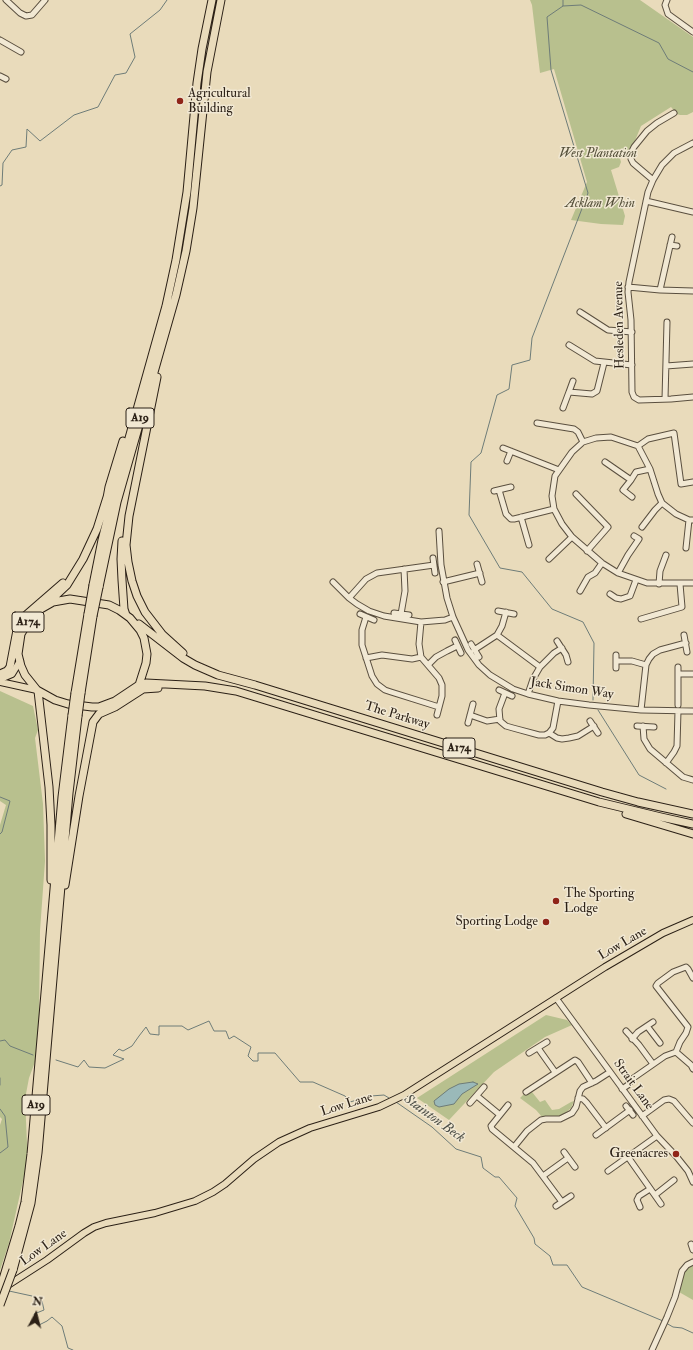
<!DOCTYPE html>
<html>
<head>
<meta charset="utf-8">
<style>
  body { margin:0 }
  #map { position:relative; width:693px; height:1350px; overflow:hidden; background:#e9dbbb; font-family:"IM FELL Double Pica",serif }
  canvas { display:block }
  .north { position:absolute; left:16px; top:1294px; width:40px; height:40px; -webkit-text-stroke:3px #f1e8d3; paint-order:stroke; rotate:7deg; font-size:11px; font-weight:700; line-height:16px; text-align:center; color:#2b2016 }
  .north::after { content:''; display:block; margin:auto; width:14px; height:18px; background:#2b2016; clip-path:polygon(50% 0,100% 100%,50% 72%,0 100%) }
</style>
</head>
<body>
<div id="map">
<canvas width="693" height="1350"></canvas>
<div class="north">N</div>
</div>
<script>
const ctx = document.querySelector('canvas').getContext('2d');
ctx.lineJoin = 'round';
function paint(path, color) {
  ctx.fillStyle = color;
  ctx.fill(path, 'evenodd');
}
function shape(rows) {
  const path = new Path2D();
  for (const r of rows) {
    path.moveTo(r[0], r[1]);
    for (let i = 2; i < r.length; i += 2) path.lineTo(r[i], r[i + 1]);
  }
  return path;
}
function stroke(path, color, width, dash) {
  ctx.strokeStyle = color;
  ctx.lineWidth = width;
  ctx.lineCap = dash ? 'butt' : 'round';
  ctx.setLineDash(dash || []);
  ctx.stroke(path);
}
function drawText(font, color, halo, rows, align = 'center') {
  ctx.font = font + ' "IM FELL Double Pica",serif';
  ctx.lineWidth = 3;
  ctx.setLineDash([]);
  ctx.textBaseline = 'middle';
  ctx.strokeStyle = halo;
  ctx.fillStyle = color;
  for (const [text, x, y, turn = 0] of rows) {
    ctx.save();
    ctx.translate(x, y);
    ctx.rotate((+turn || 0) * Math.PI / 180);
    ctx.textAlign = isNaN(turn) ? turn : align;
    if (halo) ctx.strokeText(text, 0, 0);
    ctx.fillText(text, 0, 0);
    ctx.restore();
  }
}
paint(shape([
  [530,0,640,0,693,37,693,112,687,115,680,115,677,114,671,107,641,126,632,148,619,155,621,162,619,167,611,170,625,216,623,225,601,224,571,220,587,182,554,69,540,73,532,5],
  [0,691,33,706,38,730,35,738,43,804,45,861,40,931,39,1022,36,1059,29,1078,25,1099,27,1143,27,1163,9,1243,0,1270,0,1125,2,1119,0,1117,0,825,6,805,0,801],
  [546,1015,567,1020,572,1025,545,1037,494,1072,449,1120,417,1098],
  [532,1092,540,1102,545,1100,552,1110,559,1109,571,1102,574,1101,571,1108,564,1114,559,1116,546,1116,543,1118,536,1110,520,1098,525,1093],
  [693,1264,693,1300,679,1292,684,1271]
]), '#b8c08e');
const water = shape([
  [473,1082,478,1084,462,1094,454,1104,439,1107,435,1105,434,1101,449,1089,459,1084,473,1082]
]);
paint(water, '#9ab9b9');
stroke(water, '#6e7c78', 1);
stroke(shape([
  [563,0,563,6,547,17,551,70,588,193,532,338,530,360,512,365,509,389,497,395,481,453,471,462,469,515,500,568,522,572,552,609,583,622,594,643,593,700],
  [563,6,581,5,659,43,668,59,693,72],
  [0,186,2,185,3,163,12,150,26,147,27,129,40,141,74,115,98,107,115,75,126,73,135,57,130,34,160,10,167,0],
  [598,710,639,775,666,789],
  [0,797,10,801,2,832,0,834],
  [0,1041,5,1040,10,1046,33,1055],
  [56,1060,78,1067,84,1060,89,1067,105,1068,124,1059,113,1055,119,1049,123,1051,132,1046,139,1036,146,1027,150,1034,159,1035,159,1026,182,1026,188,1030,209,1021,214,1031,226,1031,229,1039,234,1036,251,1047,248,1056,253,1061,258,1061,258,1053,275,1053,300,1082,313,1082,345,1096,350,1102,371,1096,384,1095,389,1098],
  [0,1078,0,1085],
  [396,1102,432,1127,456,1149,481,1157,483,1168,495,1177,499,1177,517,1198,515,1206,534,1238,535,1244,550,1256,553,1265,567,1265,582,1287,663,1321],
  [0,1109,5,1116,8,1147,0,1153],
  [9,1291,32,1296,42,1301,44,1310,34,1314,39,1325,47,1321,52,1317,62,1326,68,1348,73,1350],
  [666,1323,673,1327,682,1328,693,1333]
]), '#6e7c78', 1);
const minor = shape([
  [6,0,20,13,26,16,32,15,45,0],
  [667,0,665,5,668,14,693,32],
  [0,40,21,52],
  [0,76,6,79],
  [693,143,674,153,662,165,653,180,648,192,637,244,629,282,628,292,631,320,632,392,634,397,639,400,671,399,693,397],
  [653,180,633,163,631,159,631,153,634,147,647,131,657,123,674,113],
  [646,201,693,212],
  [670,245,677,246],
  [628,287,660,290,693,291],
  [660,290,672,237],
  [580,312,608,330,632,332],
  [569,345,595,361,632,365],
  [666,366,693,364],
  [569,392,573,381],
  [665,399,667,322],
  [563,408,569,392,592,394,597,391,604,363],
  [537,423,574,429,578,432,583,442],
  [638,446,648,439,674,433,681,484,693,482],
  [503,448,559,470],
  [507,461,511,451],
  [605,462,631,480,636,472,650,469],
  [631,480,623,490,632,497],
  [499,490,506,514,511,519,514,519,554,509],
  [494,491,511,487],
  [576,494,608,527,587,551],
  [521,517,529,545],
  [693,520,689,520,676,514,662,503,658,494,650,469,638,446,611,437,596,438,583,442,572,452,555,476,552,496,554,509,562,524,572,537,602,563,618,573,647,583,693,583],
  [642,527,655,510,662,503],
  [439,531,441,565,447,598,453,617,468,650,479,665,490,675,513,689,528,694,558,701,589,705,641,710,693,711],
  [686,548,689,520],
  [433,558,435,573],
  [549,559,572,537],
  [477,564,482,582],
  [618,573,628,555,639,539,634,536],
  [333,582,349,598,357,604,369,611,384,616,421,622,445,620,453,617],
  [443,582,480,573],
  [659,584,660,571,666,555],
  [580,591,588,577,595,573,602,563],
  [610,594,616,598,621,599,630,596,636,580],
  [349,598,366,579,377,573,434,565],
  [498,611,514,614],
  [394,613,409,615],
  [360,614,374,620],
  [401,614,405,591,404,569],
  [366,617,362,630,362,645,372,676,377,684,385,690,391,692,439,707],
  [641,619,682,607,680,584],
  [421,622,419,644,421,657,439,678,442,685,442,696,437,715],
  [497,635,540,667],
  [684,635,687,652],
  [455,640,461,653],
  [557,641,566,655,568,662],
  [471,644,479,657],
  [474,650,497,635,502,626,506,612],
  [366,658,382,655,412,659,421,657],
  [616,661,632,661,646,665],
  [428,665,436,657,447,651,457,646],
  [616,668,616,655],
  [678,674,693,674],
  [499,690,512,696],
  [505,693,499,709,500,721,506,726,513,728,539,735,545,735,549,733,553,728,558,701],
  [528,694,533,679,540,667,554,653,562,648],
  [678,705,678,667],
  [641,710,646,665,649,659,653,654,660,650,686,643],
  [470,715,487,721,500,719],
  [590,721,598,733],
  [468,723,473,704],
  [637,726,654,727],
  [643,726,644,739,650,749,683,777,693,780],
  [549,733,557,738,562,739,569,738,578,736,594,726],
  [666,763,674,752,677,746,678,711],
  [556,998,657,1136,676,1156,688,1171,693,1182],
  [647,1026,660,1043],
  [626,1031,639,1045,653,1064],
  [632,1039,638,1032,653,1022],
  [538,1048,555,1072],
  [676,1052,680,1042,686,1033,688,1027,656,986,658,983,673,972,686,967,688,969,693,978],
  [676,1052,691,1065,693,1069],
  [529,1053,547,1042],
  [622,1089,628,1085,632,1079,665,1056,676,1052],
  [526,1092,575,1060,578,1062,592,1083],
  [477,1096,500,1115],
  [578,1098,583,1099,587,1103,606,1128],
  [470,1103,484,1087],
  [508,1105,491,1126,492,1129,533,1163,562,1202],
  [626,1106,633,1115],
  [642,1116,664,1100,669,1099,674,1101,693,1123],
  [596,1135,630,1110],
  [514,1147,527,1131,541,1120,546,1119,560,1119,572,1113,576,1107,580,1091,583,1087,596,1081,610,1072],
  [564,1152,575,1167],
  [628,1157,661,1204],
  [608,1171,657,1136],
  [543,1176,568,1158],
  [655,1195,674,1180],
  [556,1206,571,1196],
  [640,1207,637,1200,639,1196,650,1189],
  [691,1244,693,1250],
  [652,1350,667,1317,675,1297,682,1271,687,1265,693,1262]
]);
const major = shape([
  [0,678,5,677,12,674,20,661],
  [0,682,37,690],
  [5,1287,47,1260,84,1233,94,1227,106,1223,155,1213,195,1201,213,1192,225,1184,254,1159,279,1142,310,1128,379,1107,404,1095,605,967,663,933,693,920]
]);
const highway = shape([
  [157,377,129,516,126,545,128,562,132,581,137,596,145,612,162,634,183,653],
  [107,498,109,487,123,441],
  [122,541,121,559,122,580,124,609,126,615],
  [93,585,102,540,117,481,166,306,176,260,187,192,197,83,202,49,212,0],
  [99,587,117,502,176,295,186,251,193,208,207,72,221,0],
  [50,601,67,585,83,559,97,529,108,494],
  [139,624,183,658,195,665,218,675,255,685,602,792,638,802,693,814],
  [0,674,7,671,10,667,17,630,25,616,63,583],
  [139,685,146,663,147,654,144,638,140,630,130,618,119,610,109,605,70,599,53,602,39,610,32,616,21,634,18,654,21,666,25,675,37,690,55,700,68,704,92,707,99,707,115,701,139,685,146,683,205,686,236,691,599,802,661,817,693,824],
  [38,691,49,787,51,825,51,880],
  [75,693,88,614],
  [81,693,93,616],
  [626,814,693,834],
  [65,885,79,796,93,722,99,714,115,707,143,689,158,688],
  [13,1270,31,1203,38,1153,69,793,78,716],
  [0,1289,19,1226,25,1202,31,1154,62,797,72,715]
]);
stroke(minor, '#5a4f3f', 7);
stroke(major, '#2b2016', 8);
stroke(highway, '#2b2016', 9);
stroke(minor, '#f1e8d3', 5);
stroke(major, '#e9dbbb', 6);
stroke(highway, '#e9dbbb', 7);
const highwayBridge = shape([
  [88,614,93,585],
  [93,616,99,587],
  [72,715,75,693],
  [78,716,81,693],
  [0,1305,13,1270]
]);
stroke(highwayBridge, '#2b2016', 9, []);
stroke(highwayBridge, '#e9dbbb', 7);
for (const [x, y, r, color] of [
  [180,101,4,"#8f2418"],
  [556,901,4,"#8f2418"],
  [546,922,4,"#8f2418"],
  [676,1154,4,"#8f2418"]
]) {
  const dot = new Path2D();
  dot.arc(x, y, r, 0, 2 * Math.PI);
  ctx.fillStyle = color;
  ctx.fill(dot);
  stroke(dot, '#f1e8d3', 1.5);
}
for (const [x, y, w] of [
  [140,418,28],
  [28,622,32],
  [459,748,32],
  [36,1105,28]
]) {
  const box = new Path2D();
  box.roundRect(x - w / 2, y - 10, w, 20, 3);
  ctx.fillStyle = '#f1e8d3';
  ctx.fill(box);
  stroke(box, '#2b2016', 1);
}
drawText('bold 12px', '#2b2016', null, [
  ["A19",140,418],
  ["A174",28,622],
  ["A174",459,748],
  ["A19",36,1105]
]);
drawText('13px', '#2b2016', '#f1e8d3', [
  ["Agricultural",188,94],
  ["Building",188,109],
  ["The Sporting",564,894],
  ["Lodge",564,909],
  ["Sporting Lodge",538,922,"right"],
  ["Greenacres",668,1154,"right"]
], 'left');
drawText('italic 13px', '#55503a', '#f1e8d3', [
  ["West Plantation",598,154],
  ["Acklam Whin",600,204]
]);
drawText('13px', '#2b2016', '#f1e8d3', [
  ["Hesleden Avenue",620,325,-91],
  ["Jack Simon Way",572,689,9],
  ["The Parkway",397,716,17],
  ["Low Lane",623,944,-30],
  ["Strait Lane",633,1085,54],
  ["Low Lane",347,1105,-17],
  ["Low Lane",44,1248,-35]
]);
drawText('italic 14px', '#4c4e47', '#f1e8d3', [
  ["Stainton Beck",434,1119,36]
]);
</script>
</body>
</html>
